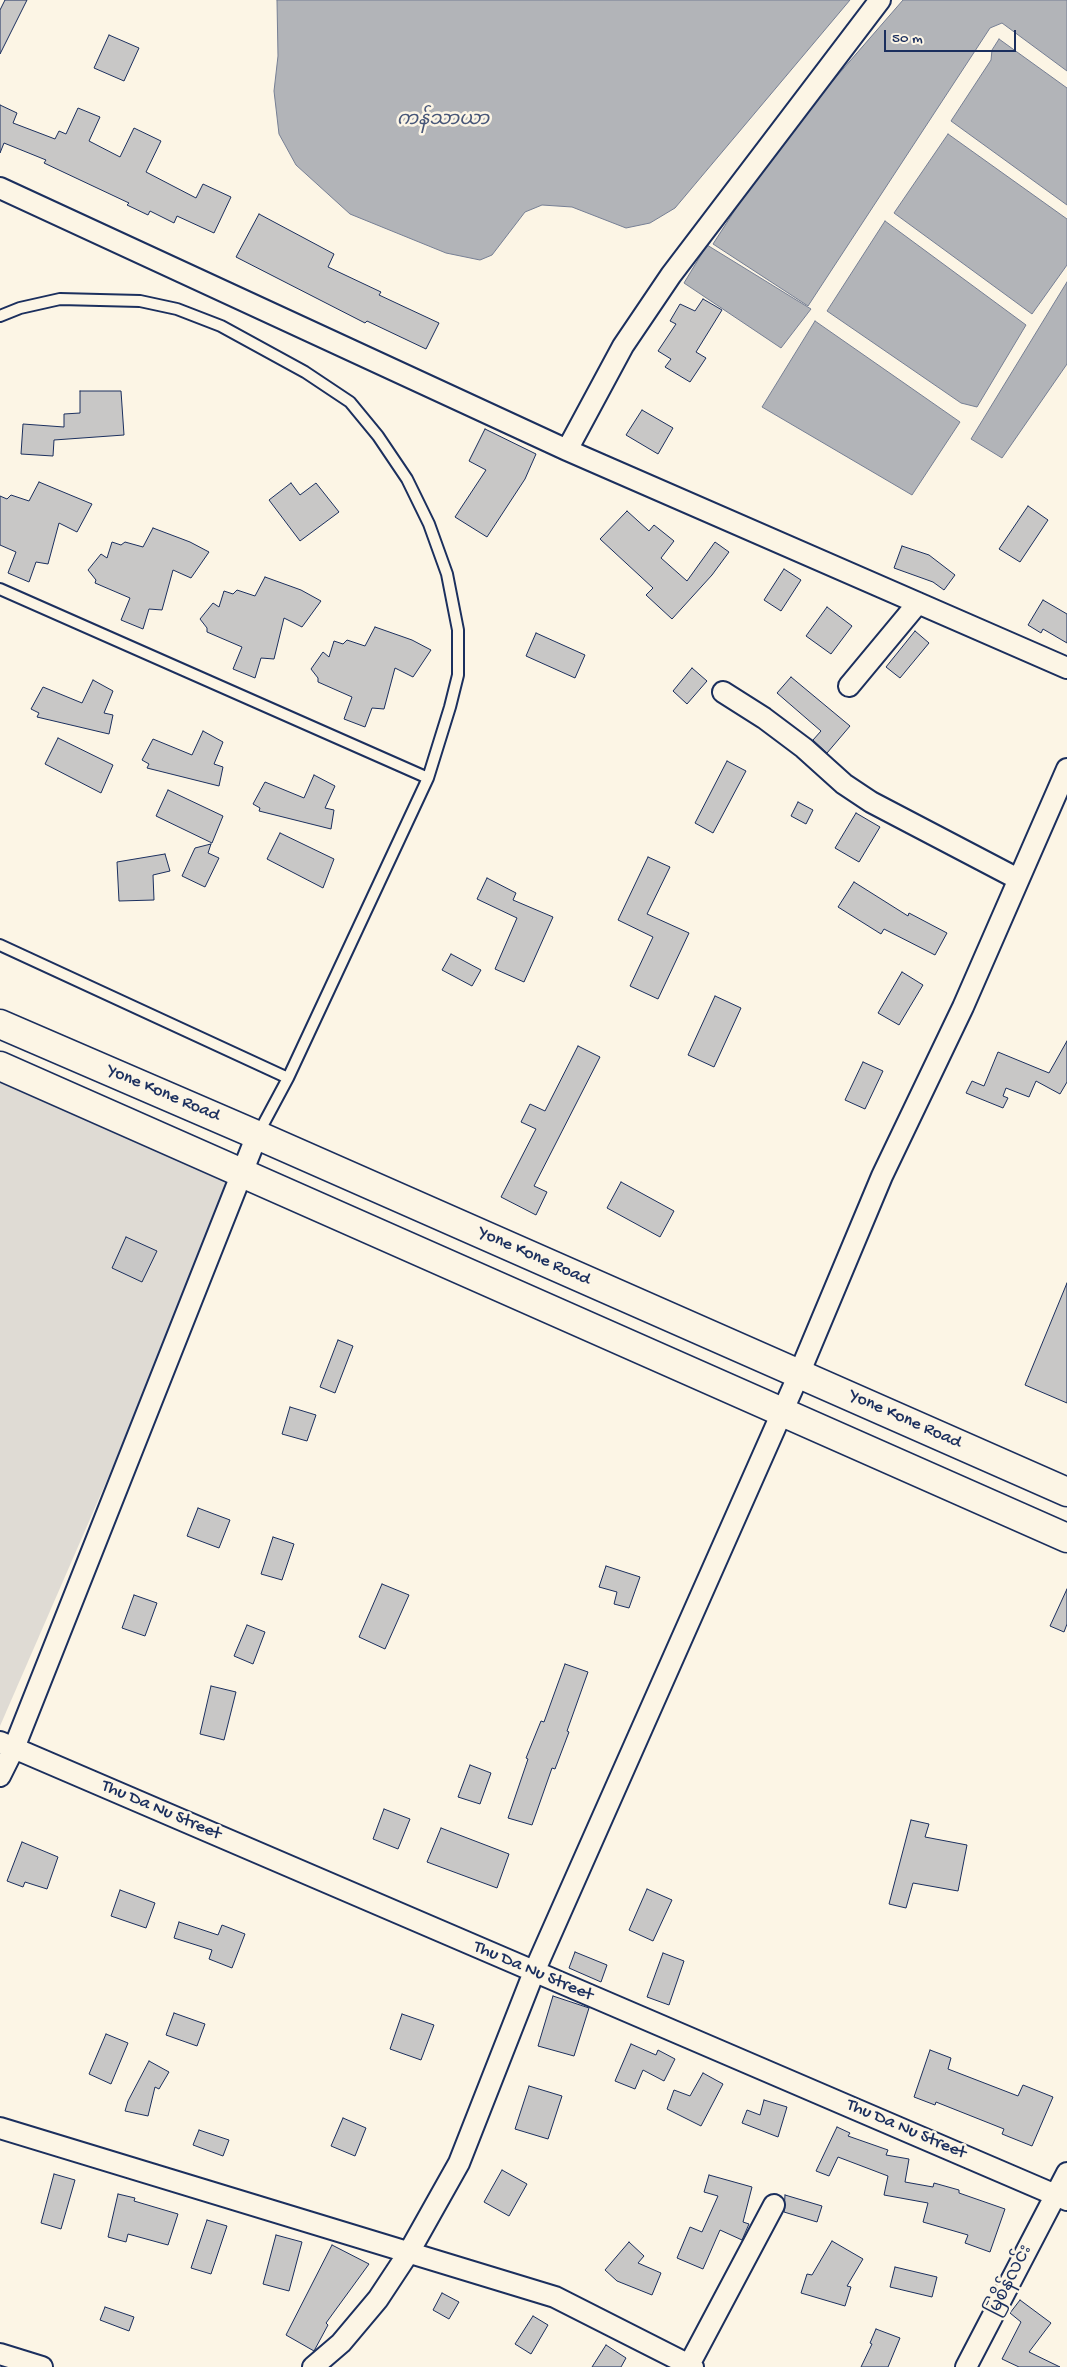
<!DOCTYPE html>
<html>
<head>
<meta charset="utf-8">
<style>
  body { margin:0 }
  #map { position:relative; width:1067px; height:2367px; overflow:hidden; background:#fcf5e5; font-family:"Gochi Hand",sans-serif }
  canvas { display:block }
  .scale { position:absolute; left:884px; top:30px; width:132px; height:22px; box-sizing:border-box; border:2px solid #1b2f5e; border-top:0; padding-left:6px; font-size:15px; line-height:18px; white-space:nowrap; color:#1b2f5e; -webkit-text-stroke:4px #fcf5e5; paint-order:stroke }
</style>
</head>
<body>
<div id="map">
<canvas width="1067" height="2367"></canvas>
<div class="scale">50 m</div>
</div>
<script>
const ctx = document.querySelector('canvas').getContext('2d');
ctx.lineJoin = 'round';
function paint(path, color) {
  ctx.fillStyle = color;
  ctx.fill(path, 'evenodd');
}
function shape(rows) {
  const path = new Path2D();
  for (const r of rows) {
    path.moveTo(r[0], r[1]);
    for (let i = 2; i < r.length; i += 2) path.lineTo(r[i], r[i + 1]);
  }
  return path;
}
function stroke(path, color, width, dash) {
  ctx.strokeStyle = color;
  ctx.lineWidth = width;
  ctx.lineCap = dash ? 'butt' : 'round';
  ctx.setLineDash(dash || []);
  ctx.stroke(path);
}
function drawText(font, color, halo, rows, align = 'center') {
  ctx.font = font + ' "Gochi Hand","Noto Sans Myanmar",sans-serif';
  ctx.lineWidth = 5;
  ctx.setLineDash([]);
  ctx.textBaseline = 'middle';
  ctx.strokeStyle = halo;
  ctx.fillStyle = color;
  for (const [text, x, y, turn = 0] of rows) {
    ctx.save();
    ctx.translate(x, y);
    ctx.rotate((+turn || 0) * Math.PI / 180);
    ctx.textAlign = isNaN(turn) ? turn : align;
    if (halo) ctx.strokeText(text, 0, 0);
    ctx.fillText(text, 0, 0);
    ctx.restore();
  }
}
paint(shape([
  [0,1066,241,1172,0,1726]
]), '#dfdbd4');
const water = shape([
  [277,0,850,0,675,208,650,223,626,228,572,207,542,205,525,212,492,255,480,260,446,253,350,214,296,165,279,134,274,91,278,56,277,0],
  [903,0,1067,0,1067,71,1002,23,990,28,808,306,713,244,777,145,903,0],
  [999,39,1067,88,1067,205,951,121,991,60,992,50,999,39],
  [948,134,1067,219,1067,265,1032,314,894,213,948,134],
  [885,221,1026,325,977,407,961,403,827,311,885,221],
  [707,245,811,309,781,348,684,283,707,245],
  [1067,282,1067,364,1002,458,971,439,1067,282],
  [815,321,960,422,912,495,762,407,815,321]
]);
paint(water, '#b2b4b8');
stroke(water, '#767f94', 1);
const building = shape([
  [5,0,27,0,0,54,0,10,5,0],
  [109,35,139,48,124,81,94,68,109,35],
  [0,105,17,113,13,123,55,139,59,131,66,134,78,108,100,117,89,141,120,157,134,128,161,141,146,172,196,198,203,184,231,197,214,233,177,216,174,223,150,211,148,215,127,205,129,203,44,163,46,160,4,143,0,153,0,105],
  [259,214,334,254,328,267,381,292,379,295,439,323,426,349,367,321,365,323,236,257,259,214],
  [703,299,722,310,696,352,706,358,690,382,665,367,671,359,658,351,676,324,670,321,680,304,695,311,703,299],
  [80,391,121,391,124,435,54,440,53,456,21,454,23,424,64,427,64,414,80,413,80,391],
  [642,410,673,428,658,454,626,435,642,410],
  [485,429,536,454,525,479,487,537,455,517,486,470,469,461,485,429],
  [39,482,92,504,77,532,59,523,48,564,36,562,29,582,8,573,16,552,0,545,0,496,7,499,11,495,29,501,39,482],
  [291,483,300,495,316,483,339,512,300,541,269,500,291,483],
  [1028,506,1048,520,1020,562,999,549,1028,506],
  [627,511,649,531,654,525,674,541,661,558,687,581,715,542,729,552,712,575,672,619,646,595,653,588,600,539,627,511],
  [153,528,190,542,209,552,191,578,173,570,162,610,149,609,143,629,121,620,130,598,95,583,96,580,88,570,101,554,107,558,112,542,121,545,125,542,143,547,153,528],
  [902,546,929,555,955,575,944,590,933,582,894,568,902,546],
  [784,569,801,580,781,611,764,600,784,569],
  [265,577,301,590,321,601,302,627,284,618,274,659,261,658,255,678,233,669,242,647,207,632,207,628,200,619,213,603,219,607,224,591,233,594,237,590,255,596,265,577],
  [1043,600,1067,614,1067,643,1043,629,1041,633,1028,625,1043,600],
  [827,607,852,626,831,654,806,636,827,607],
  [375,627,412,640,431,650,413,677,395,668,384,709,372,708,365,727,344,719,352,697,318,682,318,678,311,669,323,652,329,657,334,641,343,644,347,640,365,646,375,627],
  [915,631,929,643,900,678,886,667,915,631],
  [536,633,585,655,575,678,526,656,536,633],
  [692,668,707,681,687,704,673,691,692,668],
  [791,677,850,726,827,753,813,740,821,731,777,693,791,677],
  [93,680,113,691,104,713,113,715,109,734,37,717,39,713,31,709,43,687,82,703,93,680],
  [203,731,223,742,214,764,223,767,219,786,147,768,149,764,142,760,153,739,192,755,203,731],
  [58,738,113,765,101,793,45,764,58,738],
  [727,761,746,771,713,833,695,823,727,761],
  [314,775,335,786,325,808,334,810,331,829,259,811,260,808,253,804,265,782,304,798,314,775],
  [168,790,223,816,212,843,156,816,168,790],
  [798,802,813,810,806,824,791,816,798,802],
  [856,813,880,827,859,862,835,848,856,813],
  [280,833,334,859,323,888,267,859,280,833],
  [211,844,208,853,219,858,205,887,182,876,195,848,211,844],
  [165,854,170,871,153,875,154,900,119,901,117,862,165,854],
  [648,857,670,867,647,914,689,933,658,999,630,986,653,937,618,920,648,857],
  [487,878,516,893,513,900,553,917,524,982,495,969,517,918,477,899,487,878],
  [854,882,908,916,909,913,947,933,935,955,884,929,881,934,838,907,854,882],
  [451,954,481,970,472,986,442,970,451,954],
  [902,972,923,985,899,1025,878,1013,902,972],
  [715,996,741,1008,714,1067,688,1055,715,996],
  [1067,1041,1067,1082,1060,1094,1036,1081,1029,1097,1006,1088,1003,1096,1008,1098,1003,1108,966,1093,972,1081,984,1086,998,1052,1049,1073,1067,1041],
  [578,1046,600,1057,534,1186,547,1192,536,1215,501,1197,536,1129,521,1122,530,1104,545,1111,578,1046],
  [863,1062,883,1071,865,1109,845,1100,863,1062],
  [621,1182,674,1211,660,1237,607,1208,621,1182],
  [126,1237,157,1251,142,1282,112,1268,126,1237],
  [1067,1283,1067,1403,1025,1385,1067,1283],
  [338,1340,353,1346,335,1393,320,1387,338,1340],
  [290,1407,316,1415,307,1441,282,1434,290,1407],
  [198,1508,230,1520,219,1548,187,1536,198,1508],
  [273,1537,294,1544,282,1580,261,1574,273,1537],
  [606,1566,640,1577,629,1608,614,1604,617,1592,599,1587,606,1566],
  [382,1584,409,1595,385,1649,359,1637,382,1584],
  [1067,1589,1067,1624,1064,1632,1050,1626,1067,1589],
  [134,1595,157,1603,145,1636,122,1628,134,1595],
  [247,1625,265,1632,253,1664,234,1656,247,1625],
  [565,1664,588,1672,567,1731,569,1732,555,1769,552,1768,532,1825,508,1818,528,1759,526,1758,541,1721,544,1722,565,1664],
  [211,1686,236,1692,224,1740,200,1734,211,1686],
  [470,1765,491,1773,480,1804,458,1797,470,1765],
  [384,1809,410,1819,398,1849,373,1839,384,1809],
  [911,1820,929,1824,925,1837,967,1845,958,1891,913,1883,906,1908,889,1904,911,1820],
  [441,1828,509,1854,497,1888,427,1862,441,1828],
  [22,1842,58,1857,47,1889,25,1882,23,1887,7,1881,22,1842],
  [647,1889,672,1900,653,1941,629,1930,647,1889],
  [120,1890,155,1903,146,1928,111,1916,120,1890],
  [179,1922,218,1935,222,1925,245,1934,232,1968,209,1959,212,1950,174,1938,179,1922],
  [575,1952,607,1965,601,1982,569,1968,575,1952],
  [663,1953,684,1961,669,2005,647,1997,663,1953],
  [553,1996,589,2008,574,2056,538,2046,553,1996],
  [174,2013,205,2024,197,2046,166,2035,174,2013],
  [402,2014,434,2025,421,2060,390,2049,402,2014],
  [106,2034,128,2043,111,2084,89,2074,106,2034],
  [631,2044,656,2055,658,2050,675,2059,664,2081,643,2070,635,2089,615,2081,631,2044],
  [930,2050,951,2058,948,2069,1018,2096,1023,2085,1053,2097,1032,2146,1002,2134,1004,2129,936,2102,935,2105,914,2097,930,2050],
  [149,2061,169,2072,159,2089,155,2087,148,2116,125,2111,128,2101,149,2061],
  [703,2073,723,2084,701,2126,667,2109,674,2090,690,2096,703,2073],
  [529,2086,562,2096,548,2139,515,2129,529,2086],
  [764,2100,787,2107,778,2137,742,2123,747,2110,760,2115,764,2100],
  [343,2118,366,2128,355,2156,331,2146,343,2118],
  [837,2127,850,2133,848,2136,888,2150,886,2155,909,2159,905,2182,933,2187,934,2183,959,2190,959,2193,1005,2209,990,2252,965,2243,968,2235,923,2222,928,2203,884,2195,888,2176,838,2157,829,2176,816,2171,837,2127],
  [199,2130,229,2140,223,2156,193,2145,199,2130],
  [502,2170,527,2184,509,2216,484,2202,502,2170],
  [54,2174,75,2180,61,2229,41,2223,54,2174],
  [709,2175,752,2187,743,2222,749,2224,742,2240,720,2230,703,2269,677,2258,690,2227,702,2232,718,2196,704,2192,709,2175],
  [118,2194,135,2198,134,2201,178,2214,168,2245,128,2234,126,2242,108,2237,118,2194],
  [785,2195,822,2206,817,2222,784,2212,785,2195],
  [207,2220,227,2226,211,2274,191,2268,207,2220],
  [276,2235,302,2242,289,2291,263,2284,276,2235],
  [832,2241,863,2259,847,2286,851,2287,845,2306,801,2293,807,2274,812,2275,832,2241],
  [629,2242,644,2256,638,2263,661,2273,652,2295,617,2281,605,2270,629,2242],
  [332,2245,369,2264,326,2323,328,2325,314,2351,286,2335,332,2245],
  [895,2267,937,2277,932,2297,890,2287,895,2267],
  [442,2293,459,2302,449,2319,433,2310,442,2293],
  [1020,2300,1051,2323,1029,2352,1060,2367,1019,2367,1002,2359,1021,2322,1010,2313,1020,2300],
  [105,2307,134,2317,129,2331,100,2320,105,2307],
  [533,2316,548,2325,531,2354,515,2344,533,2316],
  [876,2329,900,2338,888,2367,861,2367,872,2344,870,2343,876,2329],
  [606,2345,626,2358,621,2367,592,2367,606,2345]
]);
paint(building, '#c8c7c6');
stroke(building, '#1b2f5e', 1);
const lane = shape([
  [0,316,20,308,60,299,140,301,177,309,221,326,305,372,350,402,378,436,407,479,429,524,447,574,458,630,458,675,450,707,428,778,288,1078,258,1134],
  [0,589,428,778],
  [0,945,288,1078]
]);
const street = shape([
  [0,188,567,450,1067,668],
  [567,450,623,346,671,275,880,0],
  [849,686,918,603],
  [723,692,764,718,804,748,844,784,871,802,1018,879],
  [0,1742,1067,2200],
  [0,1776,14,1748,257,1135],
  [0,2128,555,2297,693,2367],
  [0,2354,42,2367],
  [689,2365,774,2205],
  [313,2367,341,2343,378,2299,409,2252,459,2163,534,1972,799,1374,882,1176,963,1007,1067,769],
  [966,2367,1067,2173]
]);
const secondary = shape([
  [0,1024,257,1135,1067,1492],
  [0,1066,1067,1538]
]);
stroke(lane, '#1b2f5e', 14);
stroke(street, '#1b2f5e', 24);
stroke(secondary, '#1b2f5e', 31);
stroke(lane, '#fcf5e5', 10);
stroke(street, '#fcf5e5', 20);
stroke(secondary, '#fcf5e5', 28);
drawText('18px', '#1b2f5e', '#fcf5e5', [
  ["Yone Kone Road",163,1094,23],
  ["Yone Kone Road",534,1257,24],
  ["Yone Kone Road",905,1420,24],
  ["Thu Da Nu Street",161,1811,23],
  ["Thu Da Nu Street",533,1972,23],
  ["Thu Da Nu Street",906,2130,23],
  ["မြစိန်လင်း",1011,2281,-63]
]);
drawText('italic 19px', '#485779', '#fcf5e5', [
  ["ကန်သာယာ",443,121]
]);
</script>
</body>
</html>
